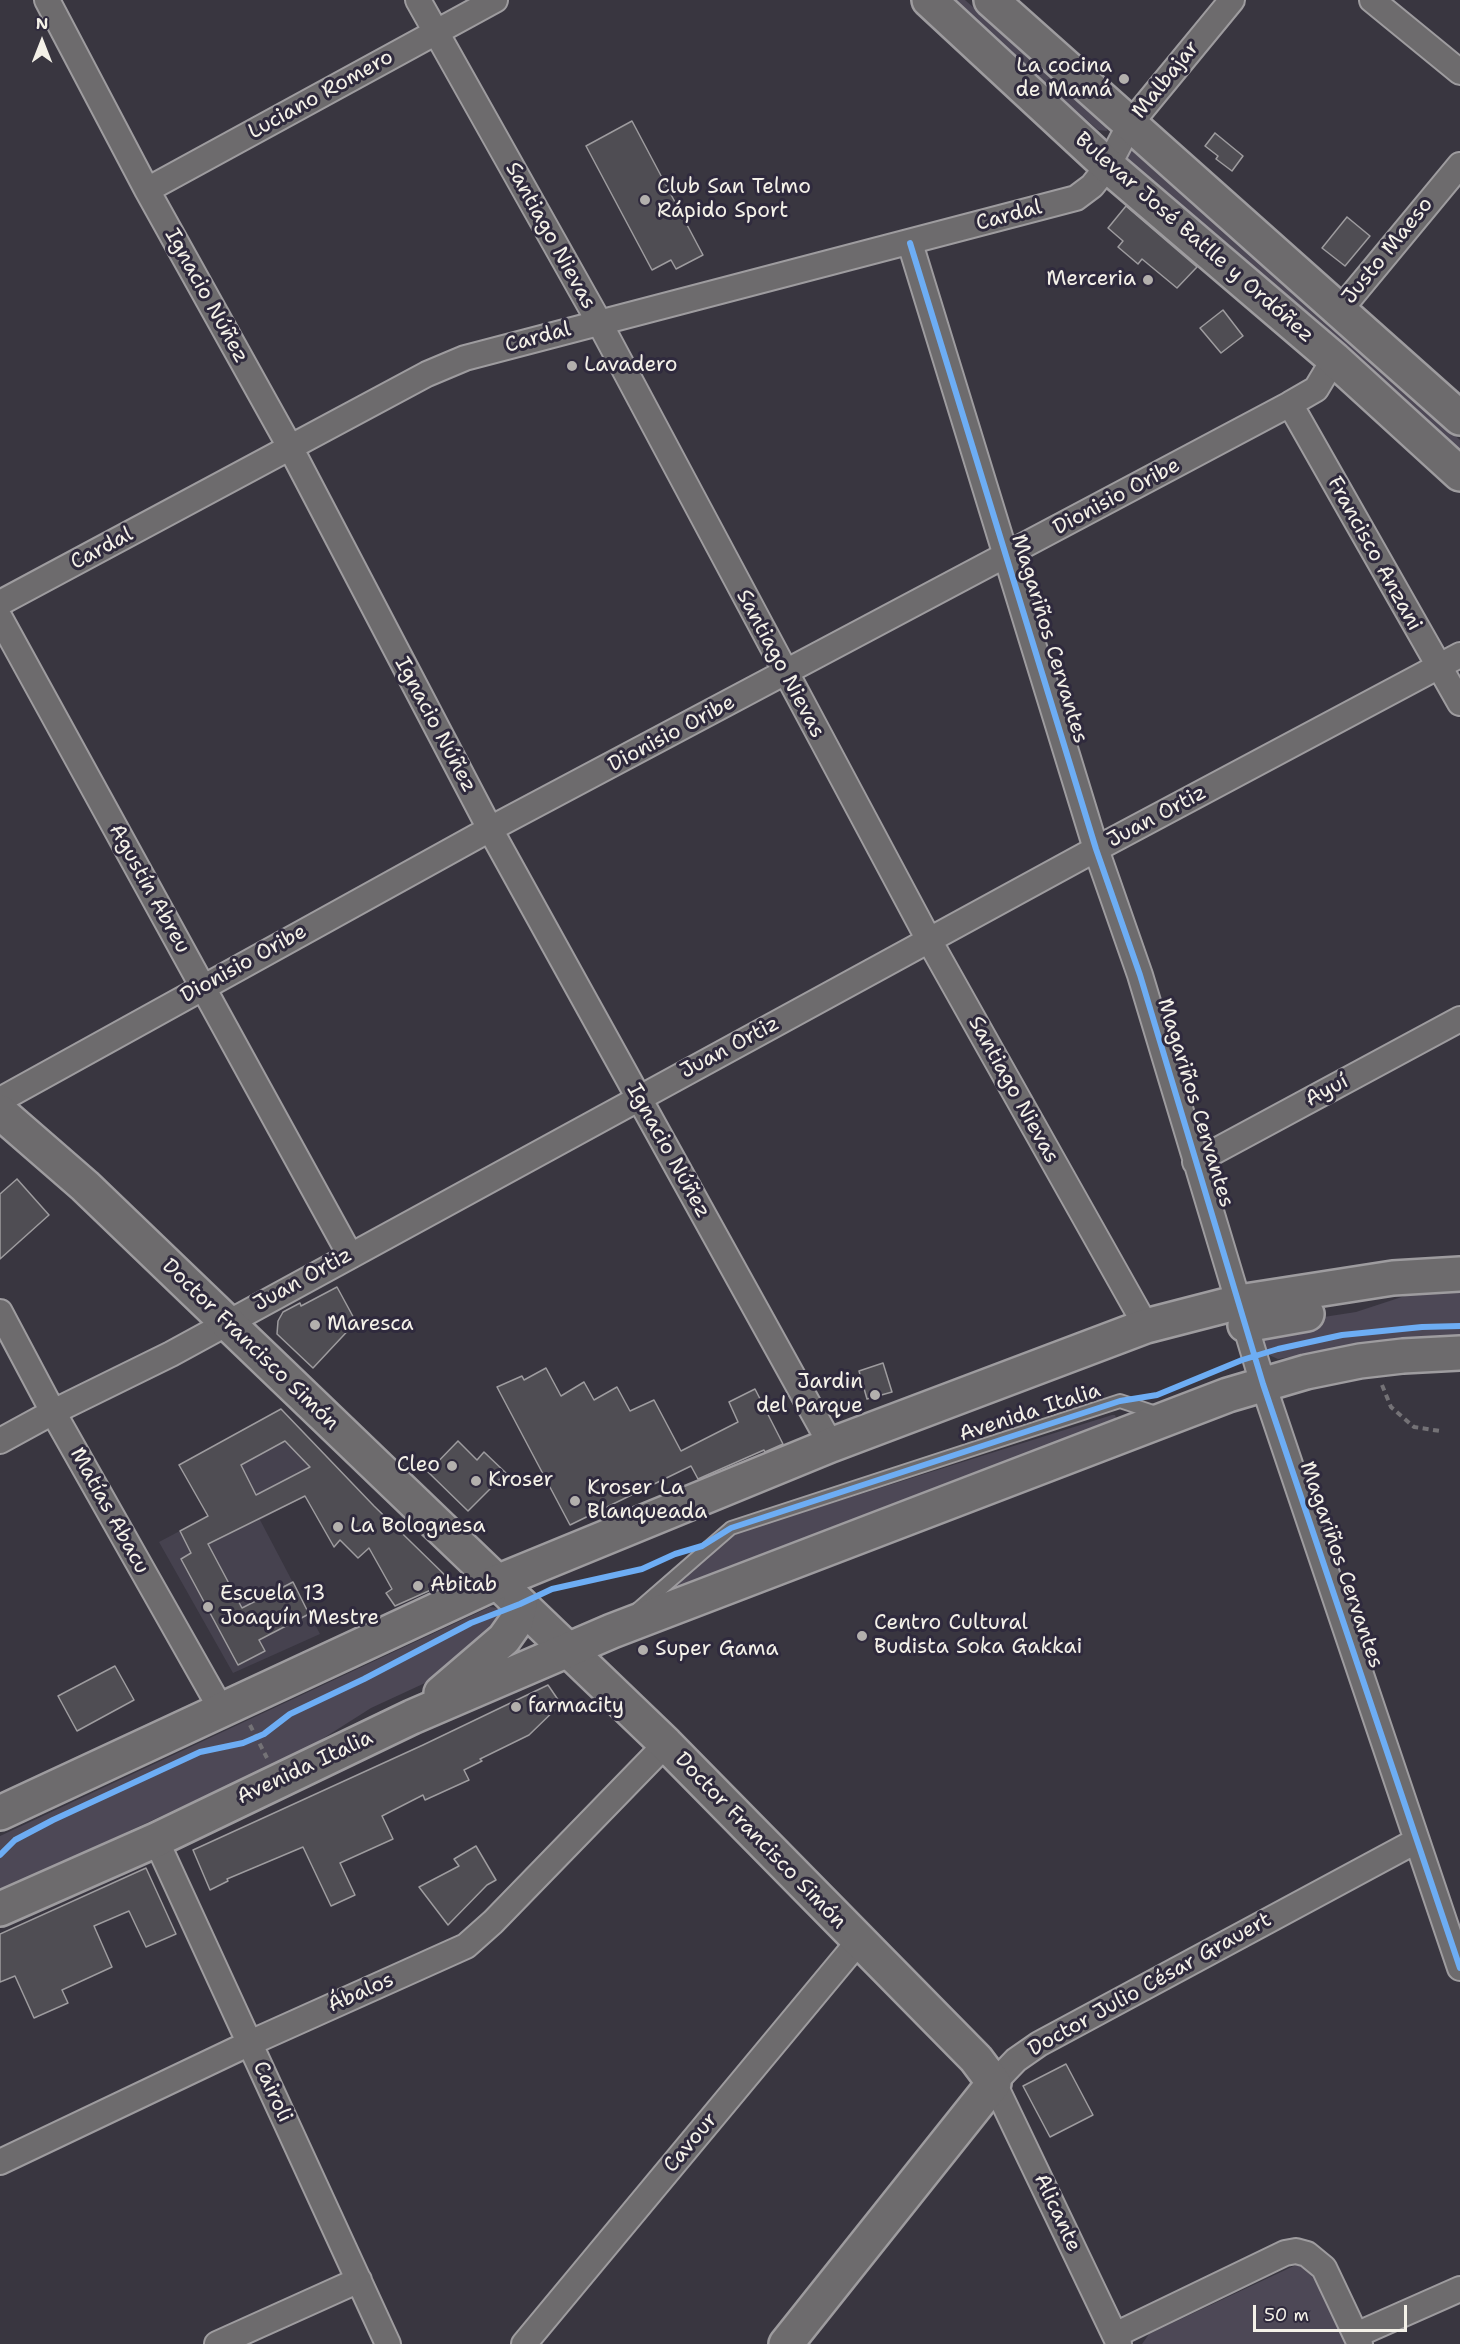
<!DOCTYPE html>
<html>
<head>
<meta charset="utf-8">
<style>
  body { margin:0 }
  #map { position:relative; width:1460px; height:2344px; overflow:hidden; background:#393640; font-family:"Shantell Sans",sans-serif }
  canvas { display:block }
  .north { position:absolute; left:12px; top:12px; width:60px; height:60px; -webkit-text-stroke:4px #2f2a3d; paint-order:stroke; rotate:0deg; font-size:16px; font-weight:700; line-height:24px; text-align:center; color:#f4f1e8 }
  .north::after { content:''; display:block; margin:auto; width:21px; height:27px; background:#f4f1e8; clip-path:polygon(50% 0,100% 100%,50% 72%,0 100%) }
  .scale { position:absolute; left:1253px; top:2305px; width:154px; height:27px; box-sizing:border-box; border:3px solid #f4f1e8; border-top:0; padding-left:8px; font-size:18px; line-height:21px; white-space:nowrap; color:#f4f1e8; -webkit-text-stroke:4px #2f2a3d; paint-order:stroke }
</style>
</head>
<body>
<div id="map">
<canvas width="1460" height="2344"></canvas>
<div class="north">N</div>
<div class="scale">50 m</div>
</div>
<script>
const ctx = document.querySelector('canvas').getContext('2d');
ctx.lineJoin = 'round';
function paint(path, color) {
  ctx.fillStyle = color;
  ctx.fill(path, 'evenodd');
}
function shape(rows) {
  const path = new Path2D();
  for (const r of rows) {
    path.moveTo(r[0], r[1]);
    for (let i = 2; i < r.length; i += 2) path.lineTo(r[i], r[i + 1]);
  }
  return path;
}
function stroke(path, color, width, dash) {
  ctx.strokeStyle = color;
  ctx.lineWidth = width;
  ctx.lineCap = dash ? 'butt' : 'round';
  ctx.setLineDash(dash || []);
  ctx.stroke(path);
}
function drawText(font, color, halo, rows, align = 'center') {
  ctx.font = font + ' "Shantell Sans",sans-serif';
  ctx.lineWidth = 6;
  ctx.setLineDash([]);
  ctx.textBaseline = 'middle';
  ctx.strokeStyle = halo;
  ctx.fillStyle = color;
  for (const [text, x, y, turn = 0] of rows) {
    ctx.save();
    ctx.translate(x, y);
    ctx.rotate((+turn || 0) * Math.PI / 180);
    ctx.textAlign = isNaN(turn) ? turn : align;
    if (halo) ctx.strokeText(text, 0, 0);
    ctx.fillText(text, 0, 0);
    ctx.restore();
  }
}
paint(shape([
  [281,1409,345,1475,260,1520,320,1634,233,1673,159,1542,208,1516,179,1465]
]), '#46424f');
paint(shape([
  [952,0,965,0,1106,125,1107,131,1098,130],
  [1131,150,1460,440,1460,454,1128,159,1127,153],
  [1460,1289,1460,1338,1350,1348,1284,1358,1278,1359,1269,1355,1263,1349,1261,1340,1272,1325,1356,1312,1417,1292],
  [1112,1415,1115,1415,1117,1420,673,1592,672,1590,737,1533],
  [490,1607,498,1608,506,1615,438,1677,371,1708,308,1748,0,1891,0,1836],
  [1298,2264,1304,2265,1314,2272,1347,2344,1142,2344,1149,2334]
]), '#4d4856');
const building = shape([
  [632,121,703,255,676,269,671,260,652,270,586,146,632,121],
  [1215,133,1243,156,1232,171,1216,159,1218,156,1205,146,1215,133],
  [1126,206,1197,267,1177,288,1142,259,1138,264,1118,247,1123,241,1108,228,1126,206],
  [1347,217,1370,236,1345,266,1322,248,1347,217],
  [1223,310,1243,336,1221,353,1200,328,1223,310],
  [17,1179,49,1215,0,1259,0,1194,17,1179],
  [337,1287,356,1322,313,1368,277,1334,278,1321,283,1312,300,1303,301,1306,337,1287],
  [883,1363,892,1392,867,1399,859,1371,883,1363],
  [546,1368,561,1396,584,1382,594,1400,617,1387,630,1411,654,1400,681,1451,738,1422,729,1402,755,1389,783,1444,765,1452,764,1450,698,1479,691,1466,570,1525,497,1387,522,1376,524,1380,546,1368],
  [281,1409,374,1506,451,1581,395,1606,386,1593,392,1589,369,1548,358,1558,340,1540,334,1547,305,1496,208,1544,242,1608,293,1582,309,1614,259,1640,265,1651,238,1665,181,1559,191,1553,180,1531,208,1516,179,1465,281,1409],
  [285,1441,310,1467,256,1495,241,1465,285,1441],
  [458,1441,477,1460,484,1452,506,1473,468,1511,428,1472,458,1441],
  [115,1666,134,1700,77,1731,58,1696,115,1666],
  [548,1685,561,1704,529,1735,480,1759,482,1761,464,1770,469,1780,425,1800,423,1795,382,1816,393,1839,340,1863,355,1895,331,1906,303,1847,227,1879,228,1881,210,1890,193,1850,423,1745,548,1685],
  [476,1846,496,1880,487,1885,448,1925,419,1887,459,1866,454,1859,476,1846],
  [146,1868,176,1934,146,1947,129,1911,94,1926,112,1967,62,1990,68,2003,34,2018,15,1976,0,1982,0,1934,146,1868],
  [1066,2064,1093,2115,1050,2137,1023,2086,1066,2064]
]);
paint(building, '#4f4d53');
stroke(building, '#9e9c9f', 1.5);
const lane = shape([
  [638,1609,731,1528,1120,1401,1159,1414]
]);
const street = shape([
  [47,0,147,190,290,447,490,829,831,1445],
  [418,0,599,322,930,942,1146,1326],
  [1372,0,1460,72],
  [147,190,495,0],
  [910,243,1096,849,1140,975,1263,1384,1460,1968],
  [1340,310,1460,165],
  [1290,404,1460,703],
  [0,603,427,374,465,358,1076,198,1092,186,1108,166,1130,124,1232,0],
  [0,618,350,1255],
  [0,1100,490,829,1290,404,1316,389,1334,359],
  [1195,1162,1460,1019],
  [0,1312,53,1412,221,1709],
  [0,1441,53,1412,171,1354,1096,849,1460,655],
  [156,1840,388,2344],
  [0,2162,250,2043,466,1946,493,1922,666,1744],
  [1115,2335,1285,2253,1296,2251,1307,2254,1324,2268,1360,2344],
  [1356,2335,1460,2289],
  [217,2344,359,2280],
  [524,2344,859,1941],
  [1119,2344,994,2083,1016,2060,1039,2044,1416,1841]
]);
const secondary = shape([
  [0,1112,85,1186,666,1744,976,2059,994,2083,786,2344]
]);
const primary = shape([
  [929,0,1108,166,1334,359,1460,474],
  [991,0,1460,418],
  [1245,1325,1307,1314],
  [441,1693,504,1639,516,1622,520,1604],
  [0,1813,497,1582,831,1445,1146,1326,1239,1302,1393,1278,1460,1274],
  [0,1909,156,1840,412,1717,612,1631,1228,1395,1306,1372,1360,1361,1403,1356,1460,1353]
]);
stroke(lane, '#9e9c9f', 16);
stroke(street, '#9e9c9f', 28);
stroke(secondary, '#9e9c9f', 38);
stroke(primary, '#9e9c9f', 38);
stroke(shape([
  [1382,1385,1391,1407,1414,1427,1440,1431],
  [250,1725,267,1758]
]), '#747276', 4, [6, 4.5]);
stroke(lane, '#6d6b6d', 12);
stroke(street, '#6d6b6d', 24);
stroke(secondary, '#6d6b6d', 33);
stroke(primary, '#6d6b6d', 33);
stroke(shape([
  [910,243,1096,849,1140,975,1263,1384,1460,1968],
  [0,1855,15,1840,53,1820,200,1752,243,1743,264,1734,290,1714,364,1679,471,1623,520,1604,552,1589,642,1569,675,1554,702,1546,731,1528,1120,1401,1157,1395,1242,1360,1278,1349,1342,1335,1422,1327,1460,1326]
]), '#6dadf4', 6);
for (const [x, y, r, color] of [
  [1124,79,6,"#b3b0ad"],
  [645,200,6,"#b3b0ad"],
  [1148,280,6,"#b3b0ad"],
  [572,366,6,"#b3b0ad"],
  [315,1325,6,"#b3b0ad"],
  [875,1395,6,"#b3b0ad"],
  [452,1466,6,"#b3b0ad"],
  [476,1481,6,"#b3b0ad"],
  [575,1501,6,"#b3b0ad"],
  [338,1527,6,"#b3b0ad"],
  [418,1586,6,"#b3b0ad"],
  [208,1607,6,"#b3b0ad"],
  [862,1636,6,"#b3b0ad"],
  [643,1650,6,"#b3b0ad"],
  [516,1707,6,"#b3b0ad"]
]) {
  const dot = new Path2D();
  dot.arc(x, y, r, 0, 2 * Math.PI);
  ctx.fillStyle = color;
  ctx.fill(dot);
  stroke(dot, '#2f2a3d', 2);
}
drawText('21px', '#f4f1e8', '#2f2a3d', [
  ["La cocina",1112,67,"right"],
  ["de Mamá",1112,91,"right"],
  ["Club San Telmo",657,188],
  ["Rápido Sport",657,212],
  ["Merceria",1136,280,"right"],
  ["Lavadero",584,366],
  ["Maresca",327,1325],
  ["Jardin",863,1383,"right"],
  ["del Parque",863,1407,"right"],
  ["Cleo",440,1466,"right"],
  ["Kroser",488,1481],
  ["Kroser La",587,1489],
  ["Blanqueada",587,1513],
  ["La Bolognesa",350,1527],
  ["Abitab",430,1586],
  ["Escuela 13",220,1595],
  ["Joaquín Mestre",220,1619],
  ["Centro Cultural",874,1624],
  ["Budista Soka Gakkai",874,1648],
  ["Super Gama",655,1650],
  ["farmacity",528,1707]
], 'left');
drawText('21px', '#f4f1e8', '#2f2a3d', [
  ["Malbajar",1166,80,-51],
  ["Luciano Romero",321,95,-29],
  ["Cardal",1009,216,-15],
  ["Santiago Nievas",550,236,61],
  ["Bulevar José Batlle y Ordóñez",1194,238,41],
  ["Justo Maeso",1388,251,-51],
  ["Ignacio Núñez",206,296,61],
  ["Cardal",538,338,-15],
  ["Dionisio Oribe",1117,497,-28],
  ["Cardal",102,549,-28],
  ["Francisco Anzani",1374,554,61],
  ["Magariños Cervantes",1049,639,73],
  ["Santiago Nievas",780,664,62],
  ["Ignacio Núñez",435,725,62],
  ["Dionisio Oribe",672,734,-28],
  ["Juan Ortiz",1157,817,-28],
  ["Agustín Abreu",149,889,61],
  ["Dionisio Oribe",244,964,-29],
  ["Juan Ortiz",730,1048,-28],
  ["Santiago Nievas",1013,1090,61],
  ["Ayuí",1327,1091,-28],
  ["Magariños Cervantes",1195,1103,73],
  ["Ignacio Núñez",668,1151,61],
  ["Juan Ortiz",303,1280,-29],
  ["Doctor Francisco Simón",250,1345,44],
  ["Avenida Italia",1030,1413,-18],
  ["Matías Abacu",109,1511,61],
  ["Magariños Cervantes",1341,1565,71],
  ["Avenida Italia",305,1768,-25],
  ["Doctor Francisco Simón",760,1841,46],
  ["Doctor Julio César Grauert",1150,1985,-29],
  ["Ábalos",361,1993,-24],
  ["Cairoli",272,2092,65],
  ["Cavour",691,2143,-50],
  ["Alicante",1057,2213,65]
]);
</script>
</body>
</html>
